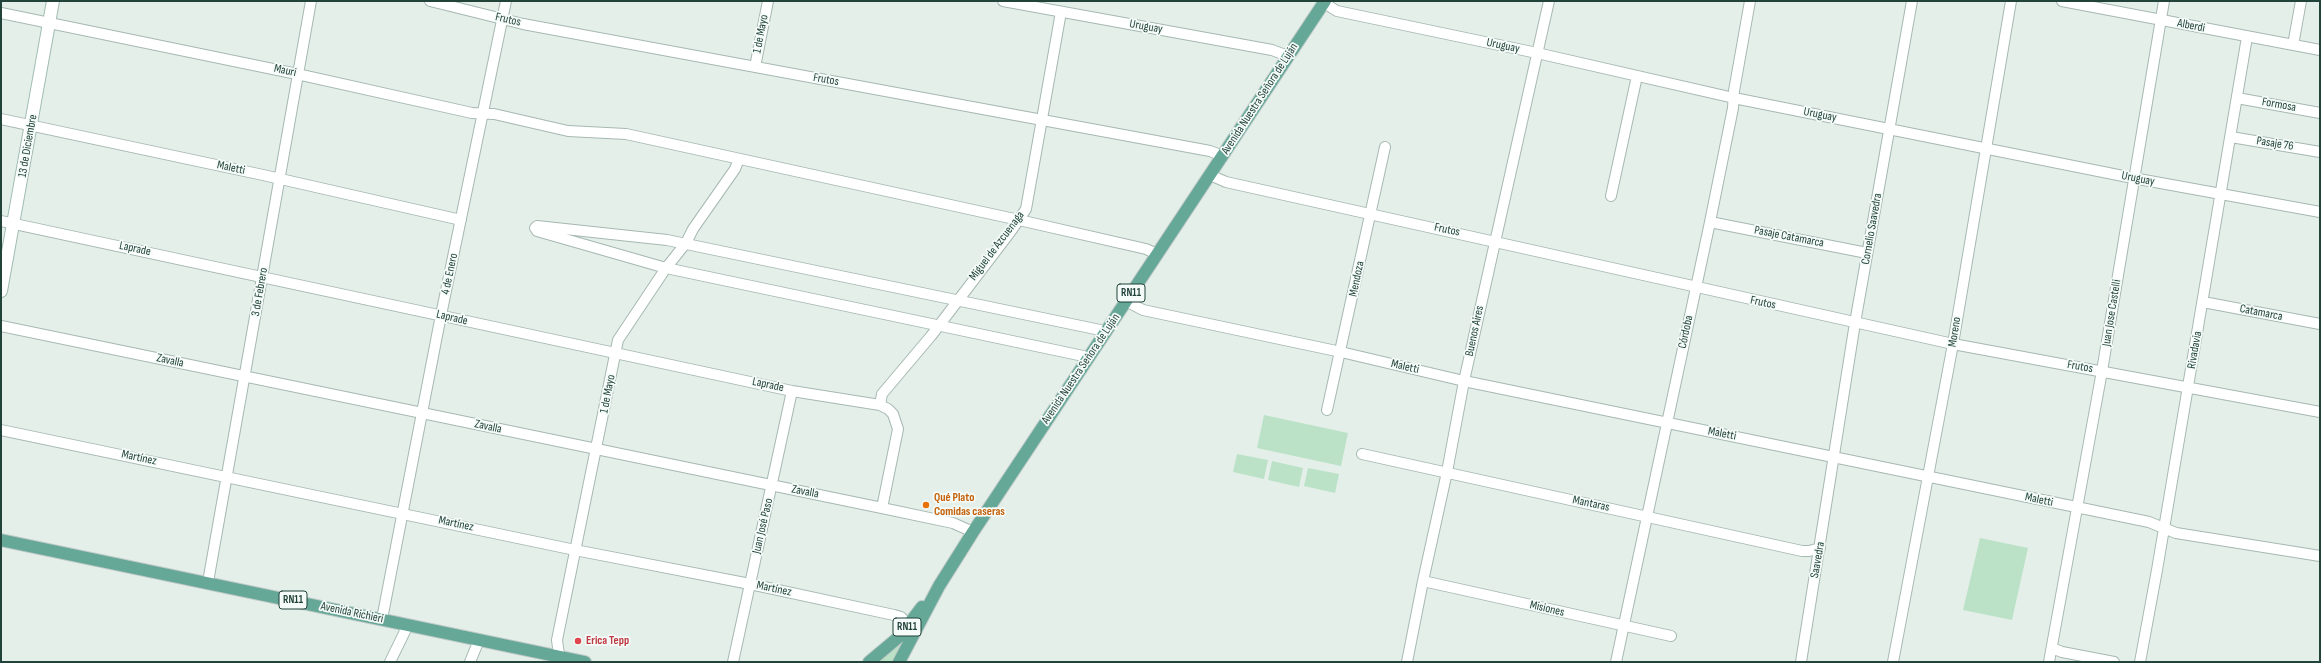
<!DOCTYPE html>
<html>
<head>
<meta charset="utf-8">
<style>
  body { margin:0 }
  #map { position:relative; width:2321px; height:663px; overflow:hidden; background:#e4efea; font-family:"Sofia Sans Condensed",sans-serif }
  canvas { display:block }
  .frame { position:absolute; inset:0; border:2px solid #21433a; pointer-events:none }
</style>
</head>
<body>
<div id="map">
<canvas width="2321" height="663"></canvas>
<div class="frame"></div>
</div>
<script>
const ctx = document.querySelector('canvas').getContext('2d');
ctx.lineJoin = 'round';
function paint(path, color) {
  ctx.fillStyle = color;
  ctx.fill(path, 'evenodd');
}
function shape(rows) {
  const path = new Path2D();
  for (const r of rows) {
    path.moveTo(r[0], r[1]);
    for (let i = 2; i < r.length; i += 2) path.lineTo(r[i], r[i + 1]);
  }
  return path;
}
function stroke(path, color, width, dash) {
  ctx.strokeStyle = color;
  ctx.lineWidth = width;
  ctx.lineCap = dash ? 'butt' : 'round';
  ctx.setLineDash(dash || []);
  ctx.stroke(path);
}
function drawText(font, color, halo, rows, align = 'center') {
  ctx.font = font + ' "Sofia Sans Condensed",sans-serif';
  ctx.lineWidth = 3.5;
  ctx.setLineDash([]);
  ctx.textBaseline = 'middle';
  ctx.strokeStyle = halo;
  ctx.fillStyle = color;
  for (const [text, x, y, turn = 0] of rows) {
    ctx.save();
    ctx.translate(x, y);
    ctx.rotate((+turn || 0) * Math.PI / 180);
    ctx.textAlign = isNaN(turn) ? turn : align;
    if (halo) ctx.strokeText(text, 0, 0);
    ctx.fillText(text, 0, 0);
    ctx.restore();
  }
}
paint(shape([
  [1264,415,1348,433,1341,466,1257,448],
  [1237,454,1268,460,1264,479,1233,472],
  [1272,461,1303,468,1299,487,1268,480],
  [1308,468,1339,474,1335,493,1304,486],
  [1980,538,2028,548,2012,620,1963,610],
  [897,644,901,646,892,662,875,662]
]), '#bbe2c6');
const street = shape([
  [430,1,523,24,1210,151,1223,156],
  [1003,1,1272,50,1288,56],
  [2062,1,2320,50],
  [1324,3,1337,11,1537,53,1734,98,2133,178,2320,212],
  [1,13,297,74,472,113,494,114,568,131,626,134,1019,220,1146,249,1157,254],
  [2293,45,2301,1],
  [755,67,768,1],
  [2237,98,2320,113],
  [1,119,263,175,461,220],
  [2231,137,2320,152],
  [1210,175,1226,182,1953,344,2320,412],
  [1611,196,1637,76],
  [1,221,792,391,880,405,888,409,893,414,898,429,882,508],
  [1710,222,1867,253],
  [535,228,537,226,667,240,1105,331],
  [537,231,666,268,1088,357],
  [1126,301,1143,310,1341,352,1464,381,2149,522,2176,533,2320,556],
  [2203,302,2320,324],
  [1,326,882,508,953,523,973,532],
  [880,405,882,394,931,336,1011,231,1026,209,1061,12],
  [1327,410,1385,147],
  [1,430,575,550,750,584,894,615,901,617,908,625],
  [1362,454,1802,551,1809,551,1820,548],
  [1423,581,1671,636],
  [208,582,311,1],
  [382,619,441,315,506,1],
  [2052,648,2062,652,2114,662],
  [390,662,408,625],
  [470,662,479,640],
  [560,662,557,640,618,340,666,268,686,243,693,229,735,169,739,159],
  [733,662,792,391],
  [1407,662,1423,581,1447,472,1464,381,1549,1],
  [1616,662,1710,222,1733,108,1734,91,1750,1],
  [1801,662,1855,323,1912,1],
  [1893,662,1953,344,2011,1],
  [2049,662,2102,371,2164,1],
  [2140,662,2157,570,2247,37]
]);
const secondary = shape([
  [1,291,53,1]
]);
const primary = shape([
  [1,540,585,662],
  [869,662,900,636,922,607],
  [899,662,939,586,973,532,1325,1]
]);
stroke(street, '#a6b8b2', 12);
stroke(secondary, '#a1bcb3', 14);
stroke(primary, '#c1cac8', 14);
stroke(street, '#fff', 10);
stroke(secondary, '#fff', 12);
stroke(primary, '#65a898', 12);
for (const [x, y, r, color] of [
  [926,505,4,"#e8710a"],
  [578,641,4,"#e0444e"]
]) {
  const dot = new Path2D();
  dot.arc(x, y, r, 0, 2 * Math.PI);
  ctx.fillStyle = color;
  ctx.fill(dot);
  stroke(dot, '#f5fbf8', 1.5);
}
for (const [x, y, w] of [
  [1131,293,28],
  [293,600,28],
  [907,627,28]
]) {
  const box = new Path2D();
  box.roundRect(x - w / 2, y - 9, w, 18, 3);
  ctx.fillStyle = '#f5fbf8';
  ctx.fill(box);
  stroke(box, '#21433a', 1);
}
drawText('bold 11px', '#21433a', null, [
  ["RN11",1131,293],
  ["RN11",293,600],
  ["RN11",907,627]
]);
drawText('12px', '#21433a', '#f5fbf8', [
  ["Frutos",508,20,13],
  ["Alberdi",2191,26,11],
  ["Uruguay",1146,27,10],
  ["1 de Mayo",761,34,-79],
  ["Uruguay",1503,46,12],
  ["Mauri",285,71,12],
  ["Frutos",826,80,10],
  ["Avenida Nuestra Señora de Luján",1260,99,-57],
  ["Formosa",2279,105,10],
  ["Uruguay",1820,115,11],
  ["Pasaje 76",2275,144,9],
  ["13 de Diciembre",28,146,-80],
  ["Maletti",231,168,12],
  ["Uruguay",2138,179,11],
  ["Cornelio Saavedra",1872,229,-80],
  ["Frutos",1447,230,12],
  ["Pasaje Catamarca",1789,237,11],
  ["Miguel de Azcuenaga",997,246,-53],
  ["Laprade",135,249,12],
  ["4 de Enero",450,274,-78],
  ["Mendoza",1357,279,-78],
  ["3 de Febrero",260,292,-80],
  ["Frutos",1763,303,12],
  ["Juan Jose Castelli",2112,313,-81],
  ["Catamarca",2261,313,11],
  ["Laprade",452,318,13],
  ["Buenos Aires",1475,331,-78],
  ["Córdoba",1686,332,-78],
  ["Moreno",1955,332,-81],
  ["Rivadavia",2195,350,-80],
  ["Zavalla",170,361,12],
  ["Maletti",1405,367,13],
  ["Frutos",2080,367,10],
  ["Avenida Nuestra Señora de Luján",1081,369,-56],
  ["Laprade",768,385,12],
  ["1 de Mayo",608,394,-79],
  ["Zavalla",488,427,12],
  ["Maletti",1722,434,11],
  ["Martínez",139,458,12],
  ["Zavalla",805,492,11],
  ["Maletti",2039,500,12],
  ["Mantaras",1591,504,12],
  ["Martínez",456,524,12],
  ["Juan José Paso",763,526,-77],
  ["Saavedra",1818,560,-80],
  ["Martínez",774,589,12],
  ["Misiones",1547,609,13],
  ["Avenida Richieri",352,613,12]
]);
drawText('bold 12px', '#c56008', '#f5fbf8', [
  ["Qué Plato",934,498],
  ["Comidas caseras",934,512]
], 'left');
drawText('bold 12px', '#be3a42', '#f5fbf8', [
  ["Erica Tepp",586,641]
], 'left');
</script>
</body>
</html>
